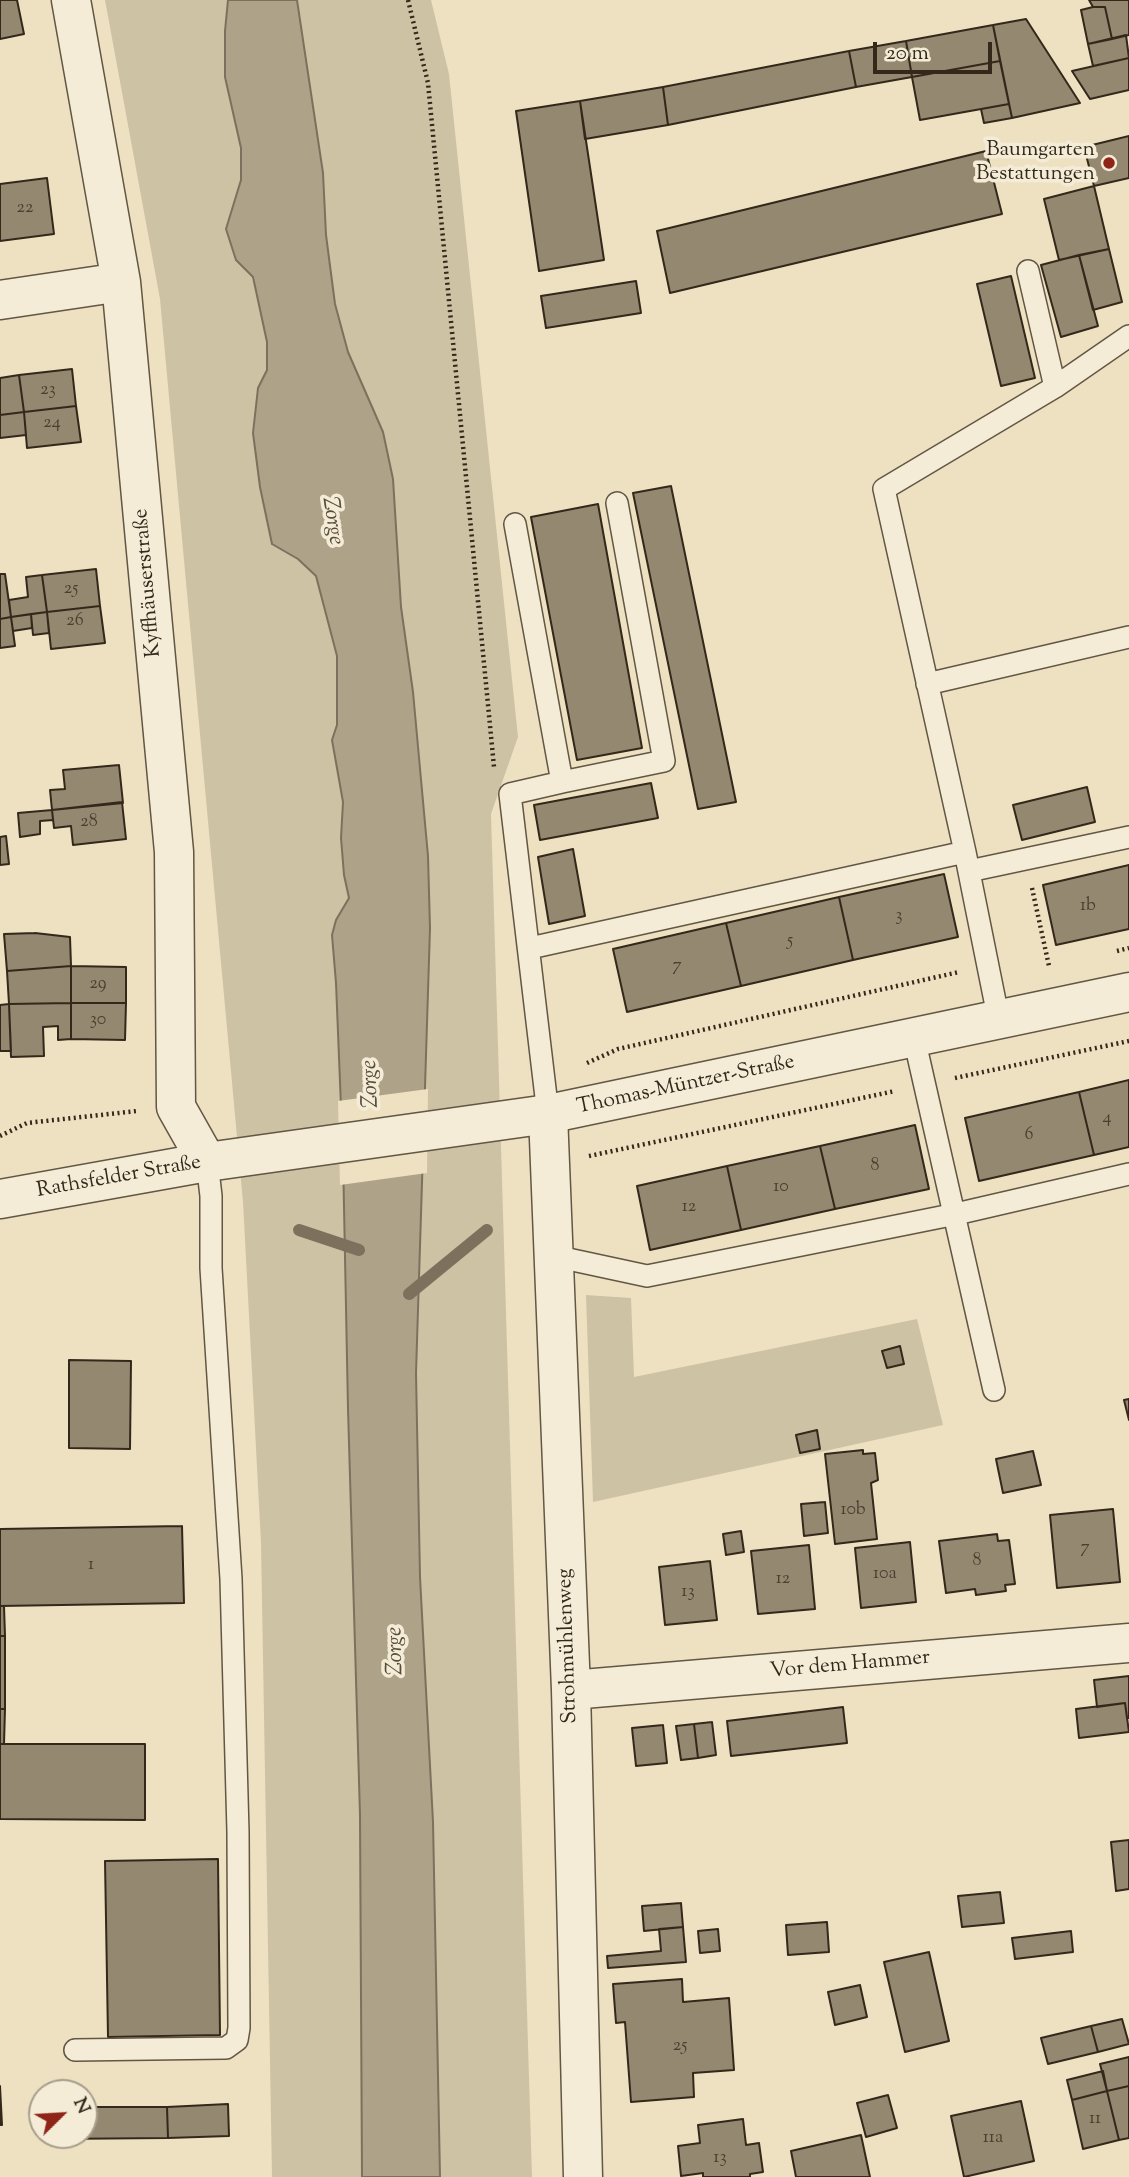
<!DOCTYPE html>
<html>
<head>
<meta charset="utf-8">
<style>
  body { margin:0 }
  #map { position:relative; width:1129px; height:2177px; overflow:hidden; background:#eee1c2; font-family:"Sorts Mill Goudy",serif }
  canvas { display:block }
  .north { position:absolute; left:28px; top:2079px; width:70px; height:70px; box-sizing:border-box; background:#f4ecd7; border:2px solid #a79e8b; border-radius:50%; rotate:66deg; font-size:19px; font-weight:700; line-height:28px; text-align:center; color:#33281a }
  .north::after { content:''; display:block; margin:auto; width:24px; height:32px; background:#8f2418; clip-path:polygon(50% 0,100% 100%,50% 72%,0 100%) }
  .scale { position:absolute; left:873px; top:42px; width:119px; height:32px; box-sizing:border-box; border:4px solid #33281a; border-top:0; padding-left:9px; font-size:21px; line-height:24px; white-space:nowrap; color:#33281a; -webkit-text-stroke:5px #f4ecd7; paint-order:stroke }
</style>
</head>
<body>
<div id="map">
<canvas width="1129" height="2177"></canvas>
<div class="north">N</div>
<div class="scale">20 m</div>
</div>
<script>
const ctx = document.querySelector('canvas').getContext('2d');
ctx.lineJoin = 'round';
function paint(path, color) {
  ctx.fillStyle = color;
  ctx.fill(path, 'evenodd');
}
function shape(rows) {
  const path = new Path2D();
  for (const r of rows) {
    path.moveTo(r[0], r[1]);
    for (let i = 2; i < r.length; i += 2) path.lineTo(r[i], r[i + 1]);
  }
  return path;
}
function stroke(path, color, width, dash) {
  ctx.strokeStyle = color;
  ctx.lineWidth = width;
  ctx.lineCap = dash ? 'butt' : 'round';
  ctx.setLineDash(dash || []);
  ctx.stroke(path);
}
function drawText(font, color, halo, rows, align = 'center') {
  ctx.font = font + ' "Sorts Mill Goudy",serif';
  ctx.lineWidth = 7;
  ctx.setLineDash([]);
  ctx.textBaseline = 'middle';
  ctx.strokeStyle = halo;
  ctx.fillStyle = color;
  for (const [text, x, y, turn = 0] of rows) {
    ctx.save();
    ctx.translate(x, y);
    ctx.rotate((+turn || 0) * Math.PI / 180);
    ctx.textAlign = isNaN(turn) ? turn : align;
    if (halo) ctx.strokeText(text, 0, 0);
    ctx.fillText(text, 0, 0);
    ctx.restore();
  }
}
paint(shape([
  [105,0,228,0,225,31,225,77,241,148,241,180,226,229,236,260,253,277,267,342,267,370,258,388,253,433,260,487,272,544,298,559,316,576,337,656,337,725,332,740,343,802,341,838,344,875,349,898,336,920,332,935,336,983,343,1156,348,1409,360,1815,362,2177,272,2177,261,1543,243,1202,160,299],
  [297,0,431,0,449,74,518,737,491,814,532,2177,440,2177,433,1822,420,1577,416,1373,430,928,428,856,413,692,401,607,393,479,348,352,335,304,326,235,323,173],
  [586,1295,631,1298,634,1377,917,1319,943,1425,593,1502]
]), '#cec2a5');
const water = shape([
  [228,0,297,0,323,173,326,235,335,304,348,352,383,432,393,479,401,607,413,692,428,856,430,928,416,1373,420,1577,433,1822,440,2177,362,2177,360,1815,348,1409,343,1156,336,983,332,935,336,920,349,898,344,875,341,838,343,802,332,740,337,725,337,656,316,576,298,559,272,544,260,487,253,433,258,388,267,370,267,342,253,277,236,260,226,229,241,180,241,148,225,77,225,31,228,0]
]);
paint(water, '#aea289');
stroke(water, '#7d715d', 2);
paint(shape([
  [428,1089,427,1173,340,1185,338,1101]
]), '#eee1c2');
stroke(shape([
  [299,1230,359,1250],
  [409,1294,487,1230]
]), '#7d715d', 12);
const building = shape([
  [0,0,17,0,24,34,0,39,0,0],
  [1089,0,1129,0,1129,35,1112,39,1105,7,1093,7,1089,0],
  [1093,7,1105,7,1112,39,1088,44,1081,10,1093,7],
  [1026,19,1080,103,1012,118,993,25,1026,19],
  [993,25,1000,61,912,77,906,41,993,25],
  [1126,35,1129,58,1093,66,1088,44,1126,35],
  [906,41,912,77,856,87,849,51,906,41],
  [849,51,856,87,668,125,663,87,849,51],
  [1129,58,1129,90,1090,99,1072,71,1129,58],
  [1000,61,1009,104,920,120,912,77,1000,61],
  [663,87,668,125,585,139,580,101,663,87],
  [580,101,604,260,539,271,516,111,580,101],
  [1009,104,1012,118,984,123,981,109,1009,104],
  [1129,136,1129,178,1094,186,1084,147,1129,136],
  [986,151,1002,214,670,293,657,231,986,151],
  [47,178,54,234,0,241,0,184,47,178],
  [1094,186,1109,249,1059,260,1044,199,1094,186],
  [1109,249,1122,302,1093,310,1079,255,1109,249],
  [1079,255,1098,326,1061,337,1041,265,1079,255],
  [1011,276,1035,378,1001,386,977,284,1011,276],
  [636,281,641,313,546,328,541,296,636,281],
  [72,369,76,406,24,412,19,375,72,369],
  [19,375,24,412,0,415,0,378,19,375],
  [76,406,81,442,27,448,24,412,76,406],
  [24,412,26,435,0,438,0,415,24,412],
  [671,486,736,802,698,809,633,493,671,486],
  [598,504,642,748,577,760,531,517,598,504],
  [96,569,100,606,47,612,42,575,96,569],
  [0,574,5,574,11,617,0,619,0,574],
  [42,575,47,612,11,617,9,600,28,597,26,577,42,575],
  [100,606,105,643,51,649,47,612,100,606],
  [47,612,49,633,33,635,31,614,47,612],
  [31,614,32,628,13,631,11,617,31,614],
  [11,617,15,646,0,648,0,619,11,617],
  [119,765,123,803,52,810,50,790,65,789,63,770,119,765],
  [651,783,658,818,540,840,534,805,651,783],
  [1087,787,1095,822,1022,840,1013,805,1087,787],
  [122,802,126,839,73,845,71,826,54,828,52,810,122,802],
  [52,810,53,820,40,821,40,834,20,837,18,813,52,810],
  [6,836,9,864,0,865,0,837,6,836],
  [573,849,585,916,549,924,538,857,573,849],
  [1129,865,1129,929,1056,945,1043,885,1129,865],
  [944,874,958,937,853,960,839,897,944,874],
  [839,897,853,960,741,986,726,923,839,897],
  [726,923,741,986,627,1012,613,949,726,923],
  [35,933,70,937,71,966,7,971,4,934,35,933],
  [71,966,126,967,126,1003,71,1003,71,966],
  [71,966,71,1003,9,1004,7,971,71,966],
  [71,1003,126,1003,125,1040,71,1039,71,1003],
  [71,1003,71,1039,58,1040,58,1026,43,1027,44,1056,11,1057,9,1004,71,1003],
  [9,1004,11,1051,0,1051,0,1005,9,1004],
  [1129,1080,1129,1147,1094,1155,1079,1092,1129,1080],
  [1079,1092,1094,1155,979,1181,965,1118,1079,1092],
  [915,1125,929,1189,835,1209,820,1146,915,1125],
  [820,1146,835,1209,741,1230,727,1166,820,1146],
  [727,1166,741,1230,650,1250,637,1186,727,1166],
  [900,1346,904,1364,887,1368,882,1351,900,1346],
  [69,1360,131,1361,130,1449,69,1448,69,1360],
  [1129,1399,1129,1420,1124,1400,1129,1399],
  [817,1430,820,1449,800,1453,796,1435,817,1430],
  [863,1450,863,1454,875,1453,878,1480,871,1483,877,1539,835,1544,825,1454,863,1450],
  [1033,1451,1041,1485,1003,1493,996,1459,1033,1451],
  [825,1502,828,1533,804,1536,801,1504,825,1502],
  [1113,1509,1120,1582,1057,1588,1050,1515,1113,1509],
  [182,1526,184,1603,0,1606,0,1529,182,1526],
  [741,1531,744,1552,726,1555,723,1534,741,1531],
  [997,1534,998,1541,1009,1540,1015,1584,1005,1585,1006,1591,976,1595,975,1589,946,1593,939,1541,997,1534],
  [910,1542,916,1602,861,1608,855,1548,910,1542],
  [809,1545,815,1609,758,1614,751,1551,809,1545],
  [710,1561,717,1620,665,1625,659,1567,710,1561],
  [0,1606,4,1606,5,1636,0,1636,0,1606],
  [0,1636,5,1636,5,1709,0,1709,0,1636],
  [1129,1676,1129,1718,1127,1718,1125,1703,1097,1707,1094,1680,1129,1676],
  [1125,1703,1129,1732,1079,1738,1076,1709,1125,1703],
  [843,1707,847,1743,731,1756,727,1721,843,1707],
  [0,1709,5,1709,4,1744,0,1744,0,1709],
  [712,1722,716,1755,698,1758,694,1724,712,1722],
  [694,1724,698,1758,681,1760,676,1726,694,1724],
  [663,1725,667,1763,636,1766,632,1728,663,1725],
  [0,1744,145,1744,145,1820,0,1819,0,1744],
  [1129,1840,1129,1889,1116,1891,1111,1842,1129,1840],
  [218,1859,220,2035,108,2037,105,1861,218,1859],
  [1000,1892,1004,1923,962,1927,958,1896,1000,1892],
  [681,1903,683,1927,644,1931,642,1906,681,1903],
  [827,1922,829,1952,788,1955,786,1925,827,1922],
  [683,1927,686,1962,608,1968,607,1956,661,1951,659,1929,683,1927],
  [718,1929,720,1951,700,1953,698,1931,718,1929],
  [1071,1931,1073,1952,1015,1959,1012,1938,1071,1931],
  [929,1952,949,2041,905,2052,884,1962,929,1952],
  [682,1979,683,2002,729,1998,734,2070,693,2073,694,2097,631,2102,625,2022,616,2023,613,1984,682,1979],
  [860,1985,867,2017,835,2025,828,1992,860,1985],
  [1122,2019,1129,2044,1098,2052,1091,2026,1122,2019],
  [1091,2026,1098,2052,1048,2064,1041,2038,1091,2026],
  [1129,2057,1129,2086,1107,2091,1100,2064,1129,2057],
  [1103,2071,1107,2091,1072,2100,1067,2080,1103,2071],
  [0,2086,2,2125,0,2125,0,2086],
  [1129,2086,1129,2138,1119,2140,1107,2091,1129,2086],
  [1107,2091,1119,2140,1083,2149,1072,2100,1107,2091],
  [888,2095,897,2128,866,2137,857,2103,888,2095],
  [1021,2101,1034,2161,964,2177,951,2116,1021,2101],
  [228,2104,229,2136,168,2138,167,2107,228,2104],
  [84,2107,167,2107,168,2138,51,2139,50,2135,84,2135,84,2107],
  [743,2119,746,2145,759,2143,763,2172,750,2174,750,2177,703,2177,703,2173,681,2176,678,2146,700,2143,698,2125,743,2119],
  [861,2135,870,2177,796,2177,791,2151,861,2135]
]);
paint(building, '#948871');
stroke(building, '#33281a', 2);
const lane = shape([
  [1028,271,1055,387],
  [515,524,562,782,510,794,548,1114],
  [927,684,1129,637],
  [562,782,664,761,617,503],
  [969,871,1129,837],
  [530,948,965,852],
  [999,1021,965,852,884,489,1055,387,1129,336],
  [914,1038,994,1390],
  [554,1256,647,1276,956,1214,1129,1174],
  [75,2050,226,2048,237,2040,239,2028,238,1832,231,1579,211,1268,211,1196,207,1162]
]);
const street = shape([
  [71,0,121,282,174,852,176,1107,207,1162],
  [0,300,121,282],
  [548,1114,571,1690,583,2177],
  [0,1199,207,1162,548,1114,1129,992],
  [571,1690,1129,1643]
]);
stroke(lane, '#625644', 24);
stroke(street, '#625644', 41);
stroke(shape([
  [408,0,428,83,494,767],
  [1032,888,1049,966],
  [1117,951,1129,948],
  [587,1063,618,1049,959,972],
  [955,1078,1129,1041],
  [0,1136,27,1123,137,1111],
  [589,1156,895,1091]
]), '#33281a', 4.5, [2, 3.5]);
stroke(lane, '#f4ecd7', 21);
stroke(street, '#f4ecd7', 38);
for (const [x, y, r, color] of [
  [1109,163,7,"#8f2418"]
]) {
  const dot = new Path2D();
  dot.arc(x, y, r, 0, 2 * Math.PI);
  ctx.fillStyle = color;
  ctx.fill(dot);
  stroke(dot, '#f4ecd7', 2.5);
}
drawText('18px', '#4b4030', null, [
  ["22",25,209],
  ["23",48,391],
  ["24",52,424],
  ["25",71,590],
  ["26",75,622],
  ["28",89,823],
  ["1b",1088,907],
  ["3",899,917],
  ["5",790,942],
  ["7",677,967],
  ["29",98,985],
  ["30",98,1021],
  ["4",1107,1119],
  ["6",1029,1136],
  ["8",875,1167],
  ["10",781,1188],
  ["12",689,1208],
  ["10b",853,1511],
  ["7",1085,1549],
  ["8",977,1562],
  ["1",91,1566],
  ["10a",885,1575],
  ["12",783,1580],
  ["13",688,1593],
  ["25",680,2047],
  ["11",1095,2120],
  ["11a",993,2139],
  ["13",720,2159]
]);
drawText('21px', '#33281a', '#f4ecd7', [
  ["Baumgarten",1095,151],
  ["Bestattungen",1095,175]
], 'right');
drawText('21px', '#33281a', '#f4ecd7', [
  ["Kyffhäuserstraße",149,583,-95],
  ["Thomas-Müntzer-Straße",686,1086,-12],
  ["Rathsfelder Straße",119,1178,-10],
  ["Strohmühlenweg",569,1646,-92],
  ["Vor dem Hammer",850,1666,-5]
]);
drawText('italic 23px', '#584d3b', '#f4ecd7', [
  ["Zorge",331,521,81],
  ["Zorge",372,1084,-92],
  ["Zorge",397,1651,-91]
]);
</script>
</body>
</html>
